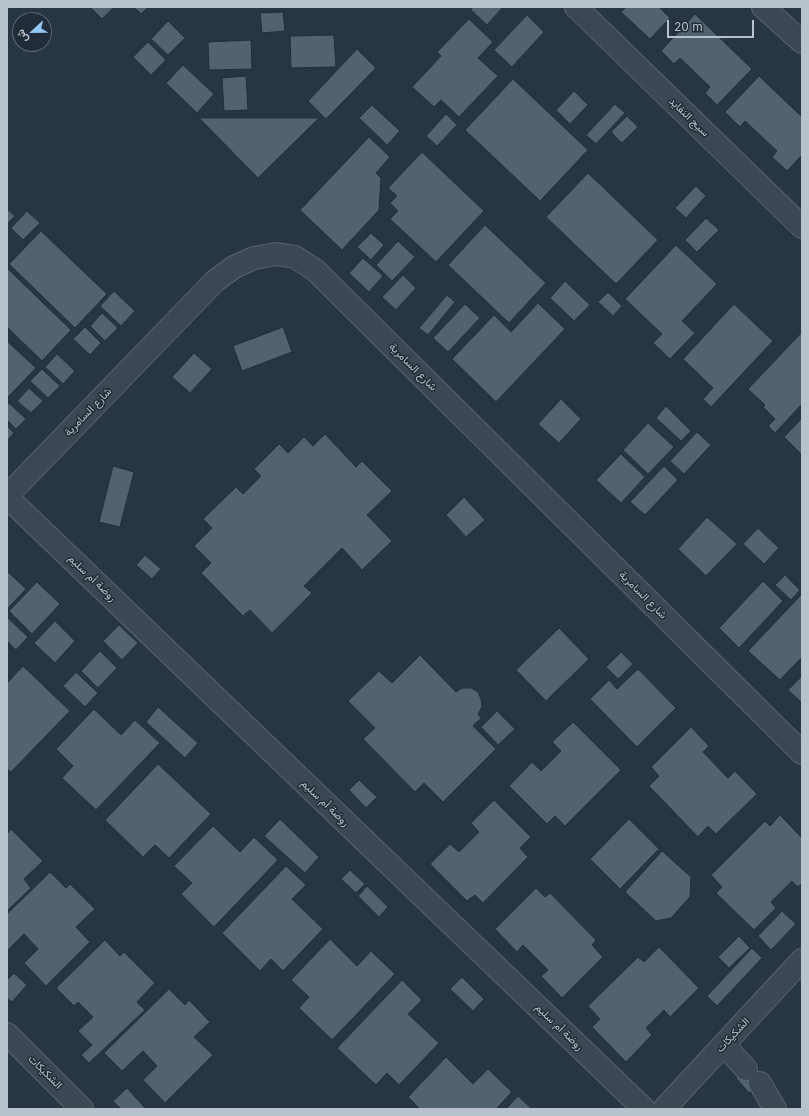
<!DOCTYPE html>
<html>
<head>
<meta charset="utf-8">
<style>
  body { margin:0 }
  #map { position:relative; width:809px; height:1116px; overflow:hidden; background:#273642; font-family:Inter,Vazirmatn,sans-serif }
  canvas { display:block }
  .frame { position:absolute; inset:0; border:8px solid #b8c2cc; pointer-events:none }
  .north { position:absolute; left:12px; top:12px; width:40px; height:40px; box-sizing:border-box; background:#202c37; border:1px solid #5d6873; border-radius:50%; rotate:248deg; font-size:11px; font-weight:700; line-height:16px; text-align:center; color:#b8c2cc }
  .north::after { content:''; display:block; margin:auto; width:14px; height:18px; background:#91c7f8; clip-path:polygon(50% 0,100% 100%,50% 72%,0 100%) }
  .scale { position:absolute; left:667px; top:20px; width:87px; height:18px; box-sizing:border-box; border:2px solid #b8c2cc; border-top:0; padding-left:5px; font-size:12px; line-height:14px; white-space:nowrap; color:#b8c2cc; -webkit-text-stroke:3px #202c37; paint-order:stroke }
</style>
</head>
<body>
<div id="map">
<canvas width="809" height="1116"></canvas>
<div class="frame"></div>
<div class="north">ش</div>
<div class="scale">20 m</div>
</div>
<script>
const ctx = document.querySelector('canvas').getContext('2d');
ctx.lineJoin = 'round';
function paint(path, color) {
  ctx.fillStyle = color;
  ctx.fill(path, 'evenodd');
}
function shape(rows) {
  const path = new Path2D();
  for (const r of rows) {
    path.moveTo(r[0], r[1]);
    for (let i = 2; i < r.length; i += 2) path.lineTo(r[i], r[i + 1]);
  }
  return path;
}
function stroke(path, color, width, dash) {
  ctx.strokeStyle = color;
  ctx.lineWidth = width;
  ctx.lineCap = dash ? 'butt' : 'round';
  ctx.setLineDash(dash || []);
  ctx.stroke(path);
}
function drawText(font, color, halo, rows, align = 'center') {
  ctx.font = font + ' Inter,Vazirmatn,sans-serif';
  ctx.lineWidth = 3;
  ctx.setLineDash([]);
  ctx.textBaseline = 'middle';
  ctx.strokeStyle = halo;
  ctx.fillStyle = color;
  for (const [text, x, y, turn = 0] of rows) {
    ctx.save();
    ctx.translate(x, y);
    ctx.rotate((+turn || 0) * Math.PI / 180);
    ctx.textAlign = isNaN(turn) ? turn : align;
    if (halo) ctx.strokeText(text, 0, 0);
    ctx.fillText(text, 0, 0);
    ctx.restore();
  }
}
const building = shape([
  [90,7,114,7,102,19,90,7],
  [134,7,148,7,141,14,134,7],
  [473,7,503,7,487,25,471,10,473,7],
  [626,7,659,7,670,18,650,39,621,12,626,7],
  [283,12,285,31,262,33,260,13,283,12],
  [695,14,752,69,717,105,705,93,710,87,680,58,674,64,661,51,695,14],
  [527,15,544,32,512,67,494,50,527,15],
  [469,19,493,42,478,58,498,76,459,117,441,100,434,107,412,87,441,56,437,52,469,19],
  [168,21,185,38,168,55,151,39,168,21],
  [334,35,336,67,291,68,290,36,334,35],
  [251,40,252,69,209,70,208,42,251,40],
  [148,42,166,60,151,75,133,57,148,42],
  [357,49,376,68,326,119,308,101,357,49],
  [183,65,214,94,197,113,166,83,183,65],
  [246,76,248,110,224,111,222,78,246,76],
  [759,76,802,117,802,155,787,171,772,157,777,151,745,121,740,127,725,112,759,76],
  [513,79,588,150,540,201,465,130,513,79],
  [574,91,588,105,570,124,556,110,574,91],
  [615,104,625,113,596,144,586,135,615,104],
  [372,105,400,131,387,145,359,118,372,105],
  [446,114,457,125,437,146,426,136,446,114],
  [627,116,638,127,622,143,611,132,627,116],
  [199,118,319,118,258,178,199,118],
  [369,137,390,157,376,173,381,178,379,210,342,250,300,210,369,137],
  [422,152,484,211,436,262,390,219,398,211,390,203,397,196,388,188,422,152],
  [588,173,658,240,616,284,546,217,588,173],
  [696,186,706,196,686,218,675,208,696,186],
  [7,209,15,216,7,224,7,209],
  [27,211,40,223,23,240,11,228,27,211],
  [706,218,719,230,697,252,685,240,706,218],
  [485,225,546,283,509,323,448,265,485,225],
  [41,231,107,294,75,328,9,264,41,231],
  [371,233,384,245,371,260,357,247,371,233],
  [398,241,415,257,392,281,376,265,398,241],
  [676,245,717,284,682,321,695,333,670,359,653,343,662,334,625,299,676,245],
  [363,258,383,276,369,292,349,273,363,258],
  [7,268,71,330,42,361,7,327,7,268],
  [403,275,416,288,396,310,382,297,403,275],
  [565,281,590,305,574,321,550,298,565,281],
  [114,291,135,311,121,326,100,306,114,291],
  [608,292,622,306,613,316,598,302,608,292],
  [447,295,455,302,428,335,419,328,447,295],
  [538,303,565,329,496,402,452,359,494,315,511,332,538,303],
  [465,304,480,318,448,352,433,338,465,304],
  [734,304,773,341,711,407,703,399,713,388,683,359,734,304],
  [102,313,118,328,105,341,90,326,102,313],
  [85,327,101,343,90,355,73,339,85,327],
  [283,327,292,352,242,371,233,346,283,327],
  [802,332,802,404,775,433,768,426,775,419,763,407,765,405,748,389,802,332],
  [7,341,36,368,7,398,7,341],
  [194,353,212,369,190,393,172,377,194,353],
  [57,354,75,371,63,384,45,367,57,354],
  [42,369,60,386,48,398,30,381,42,369],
  [29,388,43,401,31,413,17,401,29,388],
  [561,399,581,419,559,443,538,424,561,399],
  [9,403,26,419,16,429,7,420,7,405,9,403],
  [666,406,691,431,681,441,656,418,666,406],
  [802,418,802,455,784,437,802,418],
  [648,423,674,447,648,474,623,450,648,423],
  [7,426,14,433,7,441,7,426],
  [697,432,711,445,684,474,670,461,697,432],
  [325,434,356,467,362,461,392,491,367,515,392,541,362,570,342,548,304,586,312,593,272,633,250,610,243,616,201,573,211,563,194,546,212,528,203,519,236,487,243,494,261,476,254,469,279,444,288,453,304,437,313,446,325,434],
  [621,454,645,477,621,503,596,480,621,454],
  [113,466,134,472,120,527,99,522,113,466],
  [664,466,678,480,645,515,630,502,664,466],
  [464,497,485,520,466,537,446,515,464,497],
  [707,517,737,544,706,576,678,549,707,517],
  [758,528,779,548,764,564,743,544,758,528],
  [145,555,161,569,152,579,136,565,145,555],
  [7,571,26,589,7,609,7,571],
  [785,575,800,590,791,600,775,585,785,575],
  [763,581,783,601,739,648,719,628,763,581],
  [37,582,60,604,32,634,9,611,37,582],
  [801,595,802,596,802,657,780,680,748,651,801,595],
  [8,618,28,637,16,650,7,641,7,619,8,618],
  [55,621,75,641,55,663,34,643,55,621],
  [119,625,138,643,122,660,103,641,119,625],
  [559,628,589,659,546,701,516,670,559,628],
  [100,651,117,668,98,688,81,671,100,651],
  [621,652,633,664,618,679,606,667,621,652],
  [420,655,456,692,462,688,471,688,478,692,481,699,482,707,478,714,481,718,473,726,496,749,443,802,424,783,415,792,363,739,375,728,348,701,379,671,392,683,420,655],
  [23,666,70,711,11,772,7,769,7,683,23,666],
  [638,669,676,708,637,747,590,699,609,680,617,689,638,669],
  [76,672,98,693,85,707,63,686,76,672],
  [801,677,802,677,802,703,788,690,801,677],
  [158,707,198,743,185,758,146,722,158,707],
  [94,709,121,735,135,720,160,743,96,810,62,778,73,766,56,749,94,709],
  [497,711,515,729,498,745,481,727,497,711],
  [573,722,621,770,565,826,555,816,547,824,509,786,532,762,541,771,561,751,552,742,573,722],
  [691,727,709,746,703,752,728,778,735,771,757,794,716,834,708,826,698,837,649,786,659,776,651,767,691,727],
  [158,764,211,814,169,858,155,845,143,857,105,820,158,764],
  [359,780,377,797,366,808,349,790,359,780],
  [494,800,531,837,520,848,528,857,483,903,475,895,467,901,430,864,450,844,459,852,479,832,471,823,494,800],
  [780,815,802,838,802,883,798,887,792,881,771,902,776,908,754,930,716,893,722,887,711,875,765,821,770,826,780,815],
  [280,819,319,857,305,873,264,836,280,819],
  [629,819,659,849,620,889,590,859,629,819],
  [213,826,240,852,254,837,278,860,214,927,181,894,192,883,174,866,213,826],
  [11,829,43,861,24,879,31,888,7,911,7,834,11,829],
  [662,851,691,877,690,897,671,918,656,921,625,892,662,851],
  [286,866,306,885,292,899,323,929,283,971,271,959,260,971,222,933,286,866],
  [350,870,365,884,356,893,341,879,350,870],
  [50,872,66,888,70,884,95,909,76,927,90,942,46,986,24,963,38,949,24,934,7,951,7,914,50,872],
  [367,886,388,907,379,917,358,896,367,886],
  [536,888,545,897,550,893,596,940,592,945,603,957,562,998,541,976,548,970,523,945,517,952,495,929,536,888],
  [782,911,796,924,771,950,758,936,782,911],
  [739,936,750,948,729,968,718,957,739,936],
  [330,939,357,966,371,951,395,974,332,1040,299,1008,309,997,291,980,330,939],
  [105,940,120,956,124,952,155,983,137,1002,145,1010,89,1063,81,1055,92,1045,78,1031,93,1017,78,1002,74,1006,56,988,105,940],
  [659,947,699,988,670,1017,664,1010,646,1028,652,1035,626,1062,592,1027,600,1019,588,1006,638,957,644,962,659,947],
  [752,948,762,958,717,1006,707,996,752,948],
  [14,973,27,985,12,1002,7,998,7,980,14,973],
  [462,977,484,999,473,1011,450,989,462,977],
  [402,980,422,1000,408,1014,439,1043,399,1085,387,1073,376,1085,337,1048,402,980],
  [169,989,185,1005,189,1000,210,1022,194,1037,213,1055,165,1103,143,1080,157,1066,143,1051,122,1071,104,1053,169,989],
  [446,1057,473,1084,488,1069,512,1092,496,1109,420,1109,408,1097,446,1057],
  [752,1063,765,1078,749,1093,736,1078,752,1063],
  [127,1088,146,1109,121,1109,113,1101,127,1088],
  [518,1096,532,1109,506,1109,518,1096]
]);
paint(building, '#52636f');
stroke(building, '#222e39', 1);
const minor = shape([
  [576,7,802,227],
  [763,7,802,42],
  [7,496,215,281,234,267,254,258,276,254,295,257,315,270,802,753],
  [7,497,644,1109],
  [7,1034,82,1109],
  [724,1045,746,1069],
  [760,1083,775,1109],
  [664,1109,802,960]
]);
stroke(minor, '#59656f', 24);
stroke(minor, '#3b4752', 22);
drawText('11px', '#b8c2cc', '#202c37', [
  ["سيج النفايد",689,117,44],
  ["شارع السامرية",413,367,45],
  ["شارع السامرية",88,412,-46],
  ["روضة أم سليم",92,578,44],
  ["شارع السامرية",643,595,45],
  ["روضة أم سليم",325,803,44],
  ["روضة أم سليم",559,1027,44],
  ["الشكيكات",733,1035,-47],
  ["الشكيكات",45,1072,45]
]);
</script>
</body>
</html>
